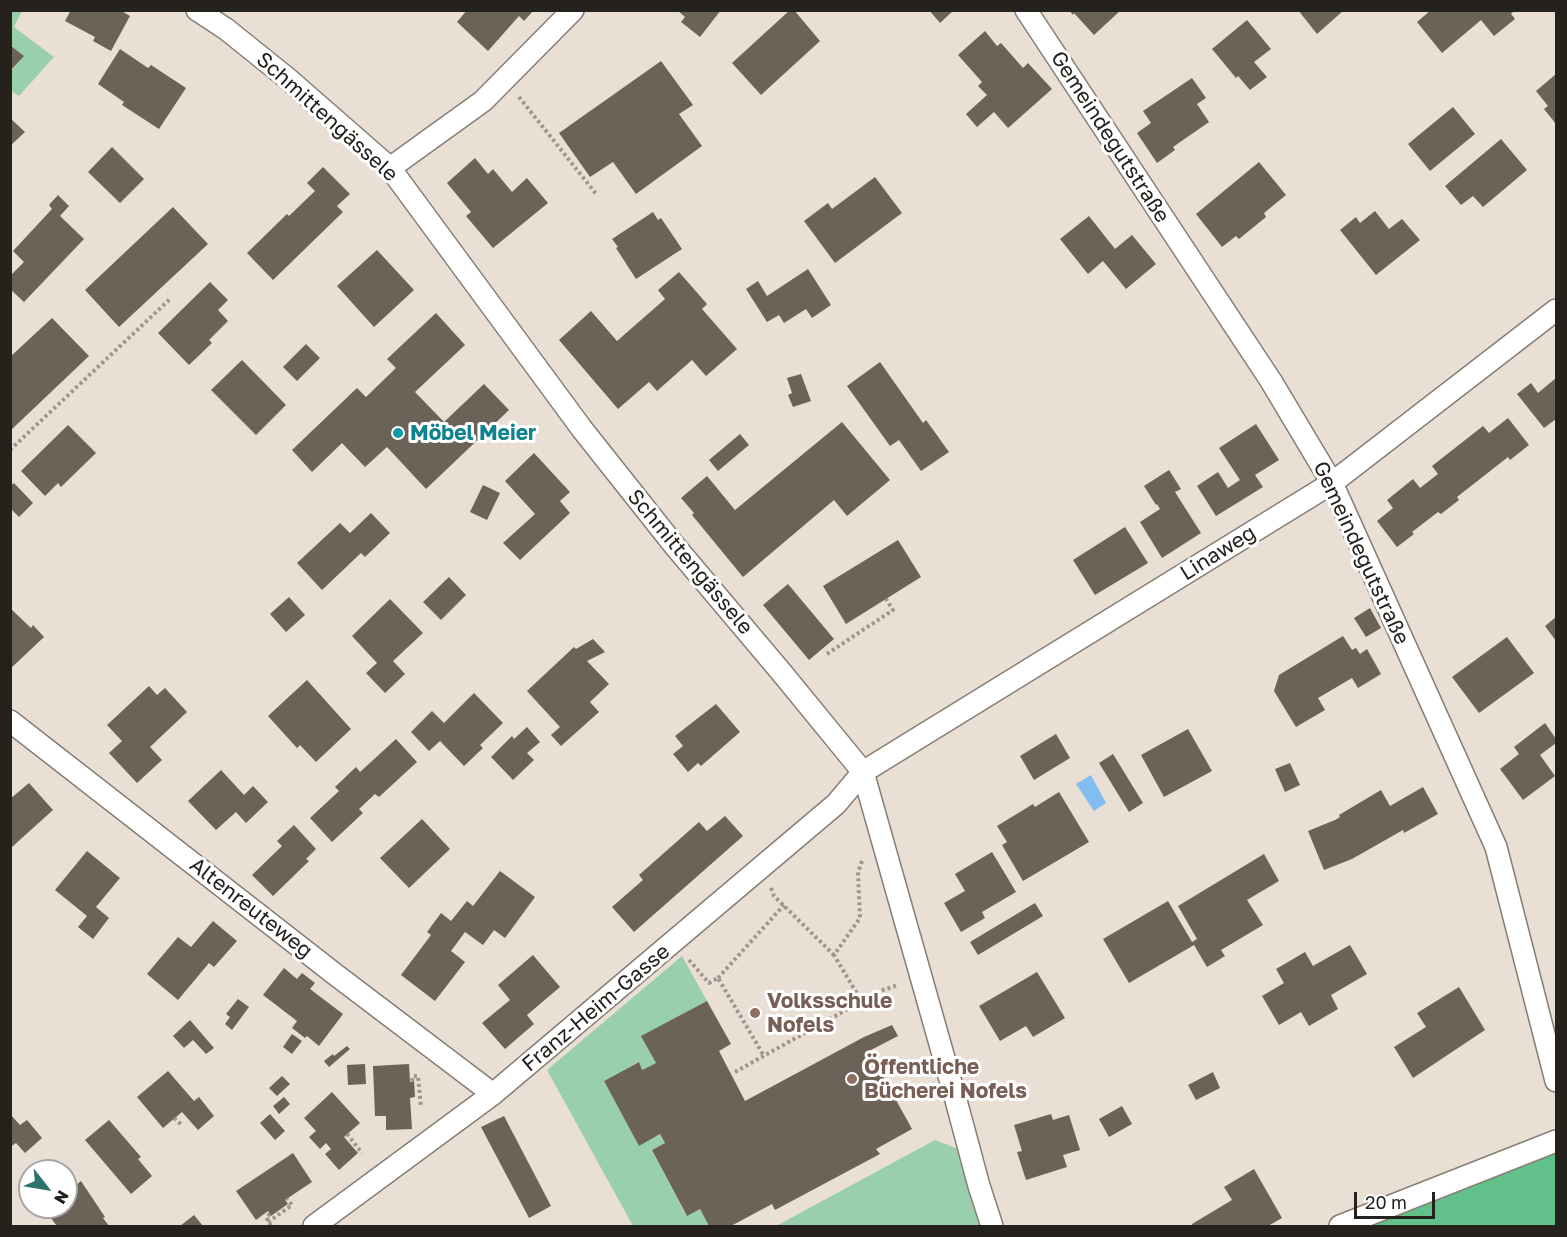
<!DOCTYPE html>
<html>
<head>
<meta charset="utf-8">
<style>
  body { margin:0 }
  #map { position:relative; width:1567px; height:1237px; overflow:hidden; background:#eadfd4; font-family:"Golos Text",sans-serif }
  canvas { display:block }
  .frame { position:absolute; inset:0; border:12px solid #25211d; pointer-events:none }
  .north { position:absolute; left:18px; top:1159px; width:60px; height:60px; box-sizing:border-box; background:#fff; border:2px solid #a8a6a5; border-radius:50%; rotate:121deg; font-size:16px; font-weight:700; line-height:24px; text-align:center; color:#25211d }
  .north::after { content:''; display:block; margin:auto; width:21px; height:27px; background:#2b736c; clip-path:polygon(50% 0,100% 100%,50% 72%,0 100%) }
  .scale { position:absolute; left:1354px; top:1192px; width:81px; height:27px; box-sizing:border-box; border:3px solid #25211d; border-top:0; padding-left:8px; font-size:18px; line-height:21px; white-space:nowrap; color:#25211d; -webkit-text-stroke:4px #fff; paint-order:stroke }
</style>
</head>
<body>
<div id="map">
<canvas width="1567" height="1237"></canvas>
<div class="frame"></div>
<div class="north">N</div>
<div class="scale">20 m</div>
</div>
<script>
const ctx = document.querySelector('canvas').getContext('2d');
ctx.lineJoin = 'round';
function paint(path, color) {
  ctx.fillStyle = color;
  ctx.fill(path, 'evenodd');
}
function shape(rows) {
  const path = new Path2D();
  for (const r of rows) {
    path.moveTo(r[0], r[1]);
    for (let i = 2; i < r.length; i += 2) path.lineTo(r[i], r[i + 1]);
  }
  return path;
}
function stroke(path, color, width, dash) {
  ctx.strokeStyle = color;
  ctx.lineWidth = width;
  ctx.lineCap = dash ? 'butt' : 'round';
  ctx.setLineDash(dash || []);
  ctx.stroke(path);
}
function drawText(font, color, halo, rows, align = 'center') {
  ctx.font = font + ' "Golos Text",sans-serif';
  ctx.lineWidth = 6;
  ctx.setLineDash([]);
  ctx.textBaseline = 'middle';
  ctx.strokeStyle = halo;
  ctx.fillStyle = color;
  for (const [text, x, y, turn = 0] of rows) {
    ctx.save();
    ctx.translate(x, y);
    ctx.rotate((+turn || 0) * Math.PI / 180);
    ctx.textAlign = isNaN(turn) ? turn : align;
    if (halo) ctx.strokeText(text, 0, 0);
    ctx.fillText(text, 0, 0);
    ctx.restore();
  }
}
paint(shape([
  [10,11,22,11,14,27,54,57,19,96,11,91,11,71,23,56,11,45],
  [682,956,707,1001,642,1036,656,1063,642,1070,638,1062,604,1081,639,1146,660,1134,665,1143,652,1150,686,1215,700,1209,709,1226,633,1226,547,1070],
  [935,1140,961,1150,984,1226,776,1226]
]), '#99cfad');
paint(shape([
  [1556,1141,1556,1226,1356,1226]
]), '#62c18a');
paint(shape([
  [1091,775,1106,803,1094,811,1076,784]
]), '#82bdf2');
paint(shape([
  [71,10,120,10,130,16,111,51,93,41,95,37,65,21],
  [467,10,534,10,524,21,519,16,488,51,457,22],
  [677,10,721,10,700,37,681,22,685,17],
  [790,10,794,10,820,41,761,95,732,63],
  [929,10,954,10,940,23],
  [1069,10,1121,10,1094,35,1074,13,1073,15],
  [1298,10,1344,10,1317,34],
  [1431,10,1515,10,1511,14,1515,19,1494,36,1481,20,1442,53,1417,22],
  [1247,20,1271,49,1254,62,1267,77,1250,90,1238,76,1236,78,1212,49],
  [985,31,997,46,1001,43,1023,68,1028,63,1052,89,1008,128,994,112,977,127,966,114,987,95,978,86,982,82,958,55],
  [10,45,24,56,10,71],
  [120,49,148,68,151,65,186,88,159,129,122,105,124,102,98,84],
  [661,61,693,105,679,114,702,146,636,194,613,162,590,177,559,133],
  [1556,74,1556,124,1544,109,1548,106,1536,91],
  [1192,78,1206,98,1197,104,1209,122,1173,147,1175,150,1157,163,1137,133,1151,123,1143,111],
  [1453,107,1475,134,1430,171,1408,144],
  [10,118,25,132,10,146],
  [1501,139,1527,170,1483,207,1473,196,1461,205,1445,186],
  [112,147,144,179,120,203,88,172],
  [475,158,488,174,493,169,512,192,527,178,548,203,493,248,466,216,471,212,447,183],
  [1259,162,1286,195,1264,213,1266,217,1239,239,1236,236,1222,247,1196,214],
  [323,167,350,194,337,206,343,212,273,280,247,253,287,214,289,216,315,191,307,183],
  [875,177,902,213,835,263,804,221,828,203,832,209],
  [58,195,69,206,60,216,84,239,24,302,10,289,10,276,24,262,13,251,52,209,49,205],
  [173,207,208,244,119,327,85,290],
  [1375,211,1389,229,1402,219,1420,240,1376,275,1340,230,1356,217,1360,223],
  [653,212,658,220,661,218,682,249,636,279,616,248,618,247,612,239],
  [1089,216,1115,249,1132,235,1156,264,1126,289,1103,261,1088,274,1060,239],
  [377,250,414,290,374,327,337,286],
  [808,269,831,305,812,318,806,309,784,323,779,315,767,322,746,289,758,281,767,296],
  [679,272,707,304,702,309,737,349,706,376,692,360,657,391,649,382,618,409,559,340,591,311,617,341,665,299,658,290],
  [210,282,228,300,218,310,228,321,209,340,212,343,189,365,158,333],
  [436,313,465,345,415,392,444,422,484,384,509,410,426,489,387,447,365,467,342,443,312,472,292,450,357,388,366,397,396,368,387,359],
  [52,318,89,356,10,431,10,357],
  [306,344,320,358,297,381,283,367],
  [242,360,286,405,256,435,211,390],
  [880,362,923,423,926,420,949,452,921,471,899,440,890,446,847,386],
  [801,374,811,401,793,407,788,395,792,393,787,378],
  [1556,378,1556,419,1544,428,1517,394,1531,383,1538,393],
  [1508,418,1529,445,1510,460,1508,457,1457,497,1459,500,1441,514,1438,512,1412,532,1414,534,1397,547,1377,521,1393,508,1387,500,1413,479,1420,488,1438,474,1432,466,1483,426,1489,433],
  [842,422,890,480,847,516,834,500,743,577,692,515,694,513,681,498,707,476,735,510],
  [1256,424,1279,460,1255,475,1263,487,1216,516,1197,486,1218,472,1228,488,1240,480,1219,448],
  [68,425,96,453,61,487,58,483,45,496,21,471],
  [740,434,749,445,718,471,709,460],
  [534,453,570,492,560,501,570,513,520,560,503,543,535,514,505,481],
  [1169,470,1181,489,1175,492,1201,533,1162,558,1140,522,1160,509,1157,504,1156,505,1144,486],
  [14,483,33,503,19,517,10,508,10,486],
  [483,485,500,493,487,520,470,512],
  [371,513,390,533,365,557,361,553,322,590,297,563,340,523,350,533],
  [1125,527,1148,563,1095,595,1073,560],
  [898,540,921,577,846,624,823,586],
  [449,577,466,595,441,620,423,602],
  [788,584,834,639,809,660,763,605],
  [289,597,305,615,286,632,270,614],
  [390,599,423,633,393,661,405,674,385,693,366,673,377,663,352,636],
  [10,608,31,628,33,625,44,637,10,669],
  [1370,608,1381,628,1366,637,1354,618],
  [1556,617,1556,641,1545,626],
  [1343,636,1352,650,1356,648,1360,654,1367,649,1381,674,1358,688,1352,678,1318,698,1325,710,1296,727,1274,691,1279,675],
  [1507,637,1534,673,1479,713,1452,677],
  [593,639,605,652,587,661,609,684,590,702,599,712,561,746,551,735,560,727,527,691,574,647,576,649],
  [307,680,351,729,316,762,300,745,297,748,268,716],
  [149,686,157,695,165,688,187,712,150,747,162,760,137,783,109,753,122,741,107,725],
  [474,693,503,723,480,745,483,748,464,766,440,741,429,751,411,732,432,711,444,723],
  [716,704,740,732,701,766,698,763,688,772,673,754,683,746,675,736],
  [1545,723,1556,739,1556,743,1540,755,1555,776,1523,800,1500,769,1519,754,1514,747],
  [527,727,540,742,527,753,534,760,513,780,491,757,512,736,514,739],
  [1188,729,1212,771,1164,797,1141,755],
  [1056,734,1070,758,1034,780,1020,756],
  [396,739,417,762,379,797,375,794,359,809,363,813,332,842,310,818,339,791,335,787,356,767,360,772],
  [1113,754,1143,803,1129,812,1099,763],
  [1290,763,1300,785,1285,792,1275,769],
  [221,770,244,795,253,786,268,802,246,823,236,812,216,830,188,801],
  [29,783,53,810,12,847,10,845,10,799],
  [1423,787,1438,814,1404,833,1403,830,1352,859,1324,870,1308,831,1335,820,1340,817,1339,815,1381,790,1390,806],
  [1059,792,1089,842,1023,881,1002,845,1007,842,997,826,1033,804,1035,807],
  [725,816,743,836,634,932,612,907,643,880,639,875,699,822,707,831],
  [422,819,450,849,409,888,380,858],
  [294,825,316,849,306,859,309,861,273,896,252,875,282,846,277,841],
  [87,851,120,878,96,907,109,918,93,939,78,927,87,916,55,890],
  [992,852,1016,892,982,912,985,918,961,932,944,903,965,891,955,874],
  [1264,854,1279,881,1247,900,1263,925,1221,950,1225,956,1207,967,1194,945,1129,983,1103,939,1168,901,1192,942,1197,939,1178,906],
  [500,871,535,897,505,938,494,930,483,945,465,932,451,951,465,962,435,1001,401,975,431,935,427,932,441,913,451,921,467,901,473,906],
  [1035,903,1043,916,978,955,970,942],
  [213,921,237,941,214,967,209,963,178,1000,147,974,178,937,191,947],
  [1350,945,1367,974,1331,995,1338,1009,1309,1026,1301,1012,1279,1025,1262,996,1284,983,1276,969,1305,952,1313,966],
  [533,955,560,987,527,1015,534,1024,505,1049,482,1023,510,1000,498,985],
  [284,968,297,979,302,973,315,983,310,989,343,1014,319,1046,307,1036,305,1038,292,1028,297,1021,263,995],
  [1037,972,1065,1018,1033,1037,1026,1026,1000,1041,979,1006],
  [1459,987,1485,1030,1413,1078,1394,1047,1426,1027,1417,1013],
  [238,999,249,1007,232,1030,225,1024,230,1017,226,1014],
  [707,1001,731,1044,719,1051,745,1101,864,1037,892,1025,898,1036,869,1051,912,1129,876,1149,880,1154,775,1210,772,1204,731,1226,709,1226,700,1209,687,1216,652,1150,665,1143,660,1134,639,1146,604,1081,639,1062,642,1070,656,1063,641,1036],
  [190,1020,214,1048,206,1054,193,1040,184,1048,173,1036],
  [292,1034,302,1041,292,1054,283,1047],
  [347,1046,350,1049,329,1067,324,1061,333,1054,334,1056],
  [365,1064,366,1084,348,1085,347,1065],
  [409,1064,410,1082,414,1081,415,1097,410,1098,412,1129,386,1130,386,1116,375,1116,373,1066],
  [168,1071,194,1101,199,1097,214,1116,198,1130,182,1112,163,1128,137,1097],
  [1213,1072,1220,1088,1196,1100,1188,1085],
  [282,1076,290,1084,277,1096,269,1088],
  [332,1092,360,1123,344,1137,358,1153,339,1170,325,1154,331,1149,326,1143,320,1149,309,1137,316,1131,304,1118],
  [284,1097,290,1104,279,1114,273,1106],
  [1122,1106,1132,1124,1109,1137,1099,1119],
  [10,1114,20,1125,27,1120,42,1138,25,1153,16,1143,10,1147],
  [270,1114,285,1131,275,1140,260,1123],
  [1051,1114,1053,1120,1069,1115,1080,1150,1063,1155,1067,1167,1026,1180,1017,1152,1022,1151,1014,1125],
  [504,1116,551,1206,529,1218,481,1127],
  [109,1120,141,1157,138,1159,152,1176,131,1194,85,1140],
  [293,1153,312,1182,285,1200,288,1204,271,1216,268,1211,256,1220,236,1191],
  [1254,1169,1282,1218,1268,1226,1193,1226,1192,1224,1232,1200,1224,1187],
  [81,1181,105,1217,103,1218,109,1226,57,1226,47,1213,55,1207,66,1207,66,1193],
  [194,1215,203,1226,180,1226]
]), '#6b6258');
const minor = shape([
  [197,10,226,29,287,78,390,168,582,429,674,545,782,673,863,772,957,1104,979,1186,992,1226],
  [1026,10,1271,381,1332,483,1496,847,1556,1081],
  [390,168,483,101,573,10],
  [10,721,336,975,493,1094],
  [314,1226,493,1094,836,804,863,772,1332,483,1556,310],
  [1340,1226,1556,1141]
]);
stroke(minor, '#877e73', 24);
stroke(shape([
  [519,97,597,195],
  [10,450,170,299],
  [827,654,893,610,886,599],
  [862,861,858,872,860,918,834,955,862,1002],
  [771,888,774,896,834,955],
  [689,960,709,983,718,978,764,1056],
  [718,978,784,905],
  [735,1072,880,991,898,985],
  [412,1081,413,1076,418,1076,421,1107],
  [174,1118,183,1126],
  [347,1134,362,1153],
  [270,1214,266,1217,271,1226],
  [268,1222,292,1205,287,1199]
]), '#9e968e', 4, [3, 3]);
stroke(minor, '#fff', 21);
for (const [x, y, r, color] of [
  [398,433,6,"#0f9aa8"],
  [755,1013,6,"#8d6e63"],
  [852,1079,6,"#8d6e63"]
]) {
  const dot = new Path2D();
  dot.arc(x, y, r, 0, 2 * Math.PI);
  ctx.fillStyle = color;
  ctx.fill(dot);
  stroke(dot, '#fff', 2);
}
drawText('21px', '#25211d', '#fff', [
  ["Schmittengässele",327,117,42],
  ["Gemeindegutstraße",1110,137,57],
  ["Linaweg",1218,553,-32],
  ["Gemeindegutstraße",1361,553,65],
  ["Schmittengässele",690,562,50],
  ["Altenreuteweg",251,908,38],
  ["Franz-Heim-Gasse",596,1008,-40]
]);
drawText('bold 21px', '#0d838f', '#fff', [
  ["Möbel Meier",410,433]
], 'left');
drawText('bold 21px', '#785e54', '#fff', [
  ["Volksschule",767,1001],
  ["Nofels",767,1025],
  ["Öffentliche",864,1067],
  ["Bücherei Nofels",864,1091]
], 'left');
</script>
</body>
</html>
